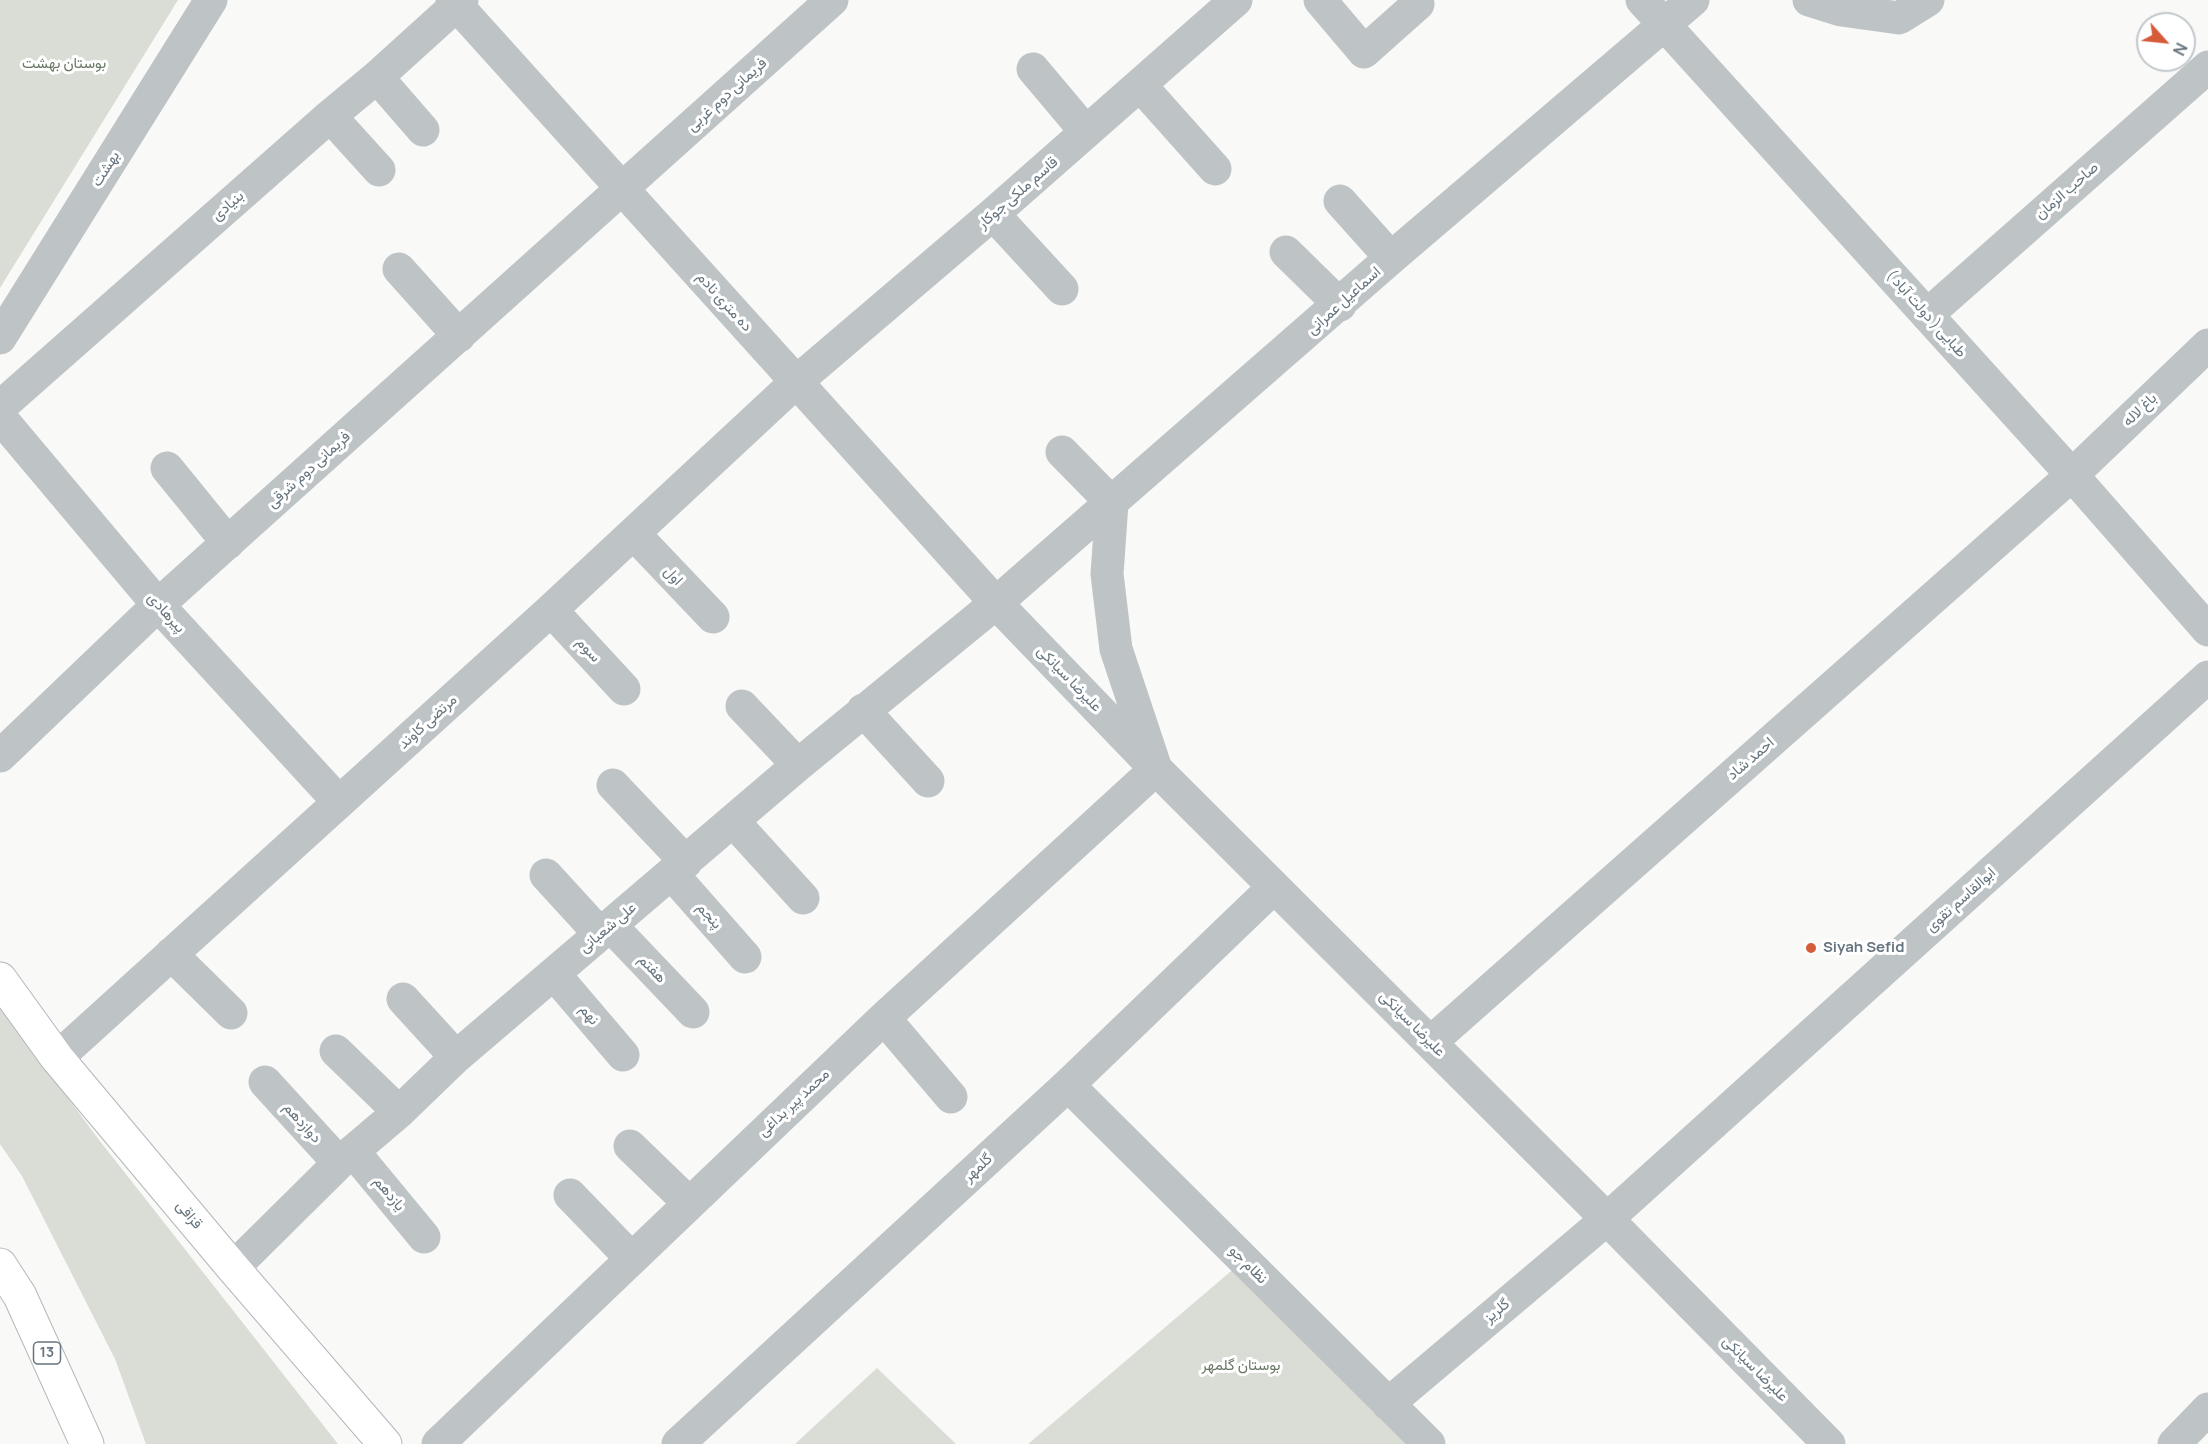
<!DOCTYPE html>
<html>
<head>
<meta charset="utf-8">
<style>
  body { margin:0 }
  #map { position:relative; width:2208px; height:1444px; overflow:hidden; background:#f9f9f7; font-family:Manrope,sans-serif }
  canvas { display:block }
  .north { position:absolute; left:2136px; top:12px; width:60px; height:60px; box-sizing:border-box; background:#fff; border:2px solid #c2c8cc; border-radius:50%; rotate:117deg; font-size:16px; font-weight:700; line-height:24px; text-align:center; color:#66757f }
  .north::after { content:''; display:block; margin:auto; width:21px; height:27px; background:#d65b3a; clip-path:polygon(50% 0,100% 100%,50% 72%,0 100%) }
</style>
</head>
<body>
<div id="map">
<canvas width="2208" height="1444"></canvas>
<div class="north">N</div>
</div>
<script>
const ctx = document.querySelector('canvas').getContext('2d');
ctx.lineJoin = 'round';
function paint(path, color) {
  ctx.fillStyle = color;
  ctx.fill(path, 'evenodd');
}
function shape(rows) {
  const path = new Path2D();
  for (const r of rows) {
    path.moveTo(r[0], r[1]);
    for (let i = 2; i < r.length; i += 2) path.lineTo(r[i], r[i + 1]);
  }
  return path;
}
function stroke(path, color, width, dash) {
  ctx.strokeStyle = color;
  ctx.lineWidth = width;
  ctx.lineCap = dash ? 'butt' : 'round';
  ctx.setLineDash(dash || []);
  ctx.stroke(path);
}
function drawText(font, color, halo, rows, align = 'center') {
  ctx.font = font + ' Manrope,Vazirmatn,sans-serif';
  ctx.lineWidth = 6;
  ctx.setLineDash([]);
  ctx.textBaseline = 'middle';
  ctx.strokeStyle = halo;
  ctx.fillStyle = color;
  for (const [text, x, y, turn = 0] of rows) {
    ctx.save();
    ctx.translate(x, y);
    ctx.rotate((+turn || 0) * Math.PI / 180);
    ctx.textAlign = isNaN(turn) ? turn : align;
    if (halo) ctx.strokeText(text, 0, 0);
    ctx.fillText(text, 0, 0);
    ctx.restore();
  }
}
paint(shape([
  [0,0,178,0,0,288],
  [0,1005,96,1136,338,1444,146,1444,115,1359,22,1176,0,1144],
  [1243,1261,1436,1444,1028,1444],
  [877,1368,956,1444,795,1444]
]), '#d9ddd6');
const major = shape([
  [0,979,57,1058,233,1268,385,1444]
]);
const highway = shape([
  [0,1265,20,1296,87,1444]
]);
stroke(major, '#b2b7bb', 35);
stroke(highway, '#b4b8bb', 35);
stroke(shape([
  [452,0,996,603,1156,769,1607,1219,1829,1444],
  [1320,0,1364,52,1418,4],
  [1642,0,2072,475,2208,630],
  [1809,0,1841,10,1899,18,1928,0],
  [1033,69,1086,132],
  [377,77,423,130],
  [1140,85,1215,169],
  [330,116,379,170],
  [1340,201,1391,258],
  [993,214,1062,289],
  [1286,252,1340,305],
  [399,269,459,336],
  [1927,315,2208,67],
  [0,338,211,0],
  [0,407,330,116,377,77,462,0],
  [0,417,158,605,339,802],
  [167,468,228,543],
  [634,534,713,617],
  [551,610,624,689],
  [742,706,798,765],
  [863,710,928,781],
  [0,756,158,605,832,0],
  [613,785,686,862],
  [733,821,803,898],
  [672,874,745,957],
  [546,875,600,934],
  [611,926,693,1012],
  [171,954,231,1013],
  [554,974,623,1055],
  [403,999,456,1057],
  [884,1018,951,1097],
  [1431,1042,2072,475,2208,345],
  [336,1051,399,1112],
  [57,1058,551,610,796,382,993,214,1236,0],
  [265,1082,339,1163],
  [1068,1085,1429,1444],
  [630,1146,689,1203],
  [353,1151,424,1237],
  [570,1195,631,1258],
  [233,1268,339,1163,399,1112,456,1057,798,765,996,603,1391,258,1693,0],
  [1388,1404,1607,1219,2208,677],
  [438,1444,884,1018,1156,769,1116,649,1107,574,1112,503,1062,452],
  [678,1444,1068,1085,1274,887],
  [2174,1444,2208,1409]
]), '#bec3c6', 33);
stroke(major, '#fff', 33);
stroke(highway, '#fff', 33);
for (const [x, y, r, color] of [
  [1811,948,6,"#d65b3a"]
]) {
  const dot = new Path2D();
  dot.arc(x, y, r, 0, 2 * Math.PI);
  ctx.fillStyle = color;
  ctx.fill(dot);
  stroke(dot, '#fff', 2);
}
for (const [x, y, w] of [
  [47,1353,27]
]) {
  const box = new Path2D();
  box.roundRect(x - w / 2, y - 11, w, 22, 4.5);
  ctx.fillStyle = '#fff';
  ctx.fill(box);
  stroke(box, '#66757f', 1.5);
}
drawText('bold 14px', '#66757f', null, [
  ["13",47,1353]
]);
drawText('15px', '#687865', '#fff', [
  ["بوستان بهشت",64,64],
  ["بوستان گلمهر",1241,1366]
]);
drawText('15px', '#66757f', '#fff', [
  ["فریمانی دوم غربی",727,95,-42],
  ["بهشت",106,169,-58],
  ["صاحب الزمان",2067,191,-41],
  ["قاسم ملکی جوکار",1018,193,-41],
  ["بنیادی",228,206,-41],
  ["اسماعیل عمرانی",1344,301,-42],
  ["ده متری نادم",724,302,48],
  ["طبایی ( دولت آباد )",1926,314,48],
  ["باغ لاله",2140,410,-44],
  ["فریمانی دوم شرقی",309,470,-42],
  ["اول",673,576,47],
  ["پیرهادی",166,613,48],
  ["سوم",588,650,47],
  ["علیرضا سیانکی",1069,679,46],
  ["مرتضی کاوند",428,722,-42],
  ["احمد شاد",1751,759,-41],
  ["ابوالقاسم تقوی",1961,900,-42],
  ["پنجم",709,916,48],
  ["علی شعبانی",608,928,-40],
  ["هفتم",652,969,46],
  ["نهم",589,1015,50],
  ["علیرضا سیانکی",1412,1024,45],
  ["محمد پیر بداغی",794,1103,-43],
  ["دوازدهم",302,1123,48],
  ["گلمهر",978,1168,-43],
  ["یازدهم",389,1194,50],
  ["قزاقی",189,1215,50],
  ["نظام جو",1248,1265,45],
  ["گلریز",1497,1311,-40],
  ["علیرضا سیانکی",1755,1369,45]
]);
drawText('bold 15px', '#66757f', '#fff', [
  ["Siyah Sefid",1823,948]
], 'left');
</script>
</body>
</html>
